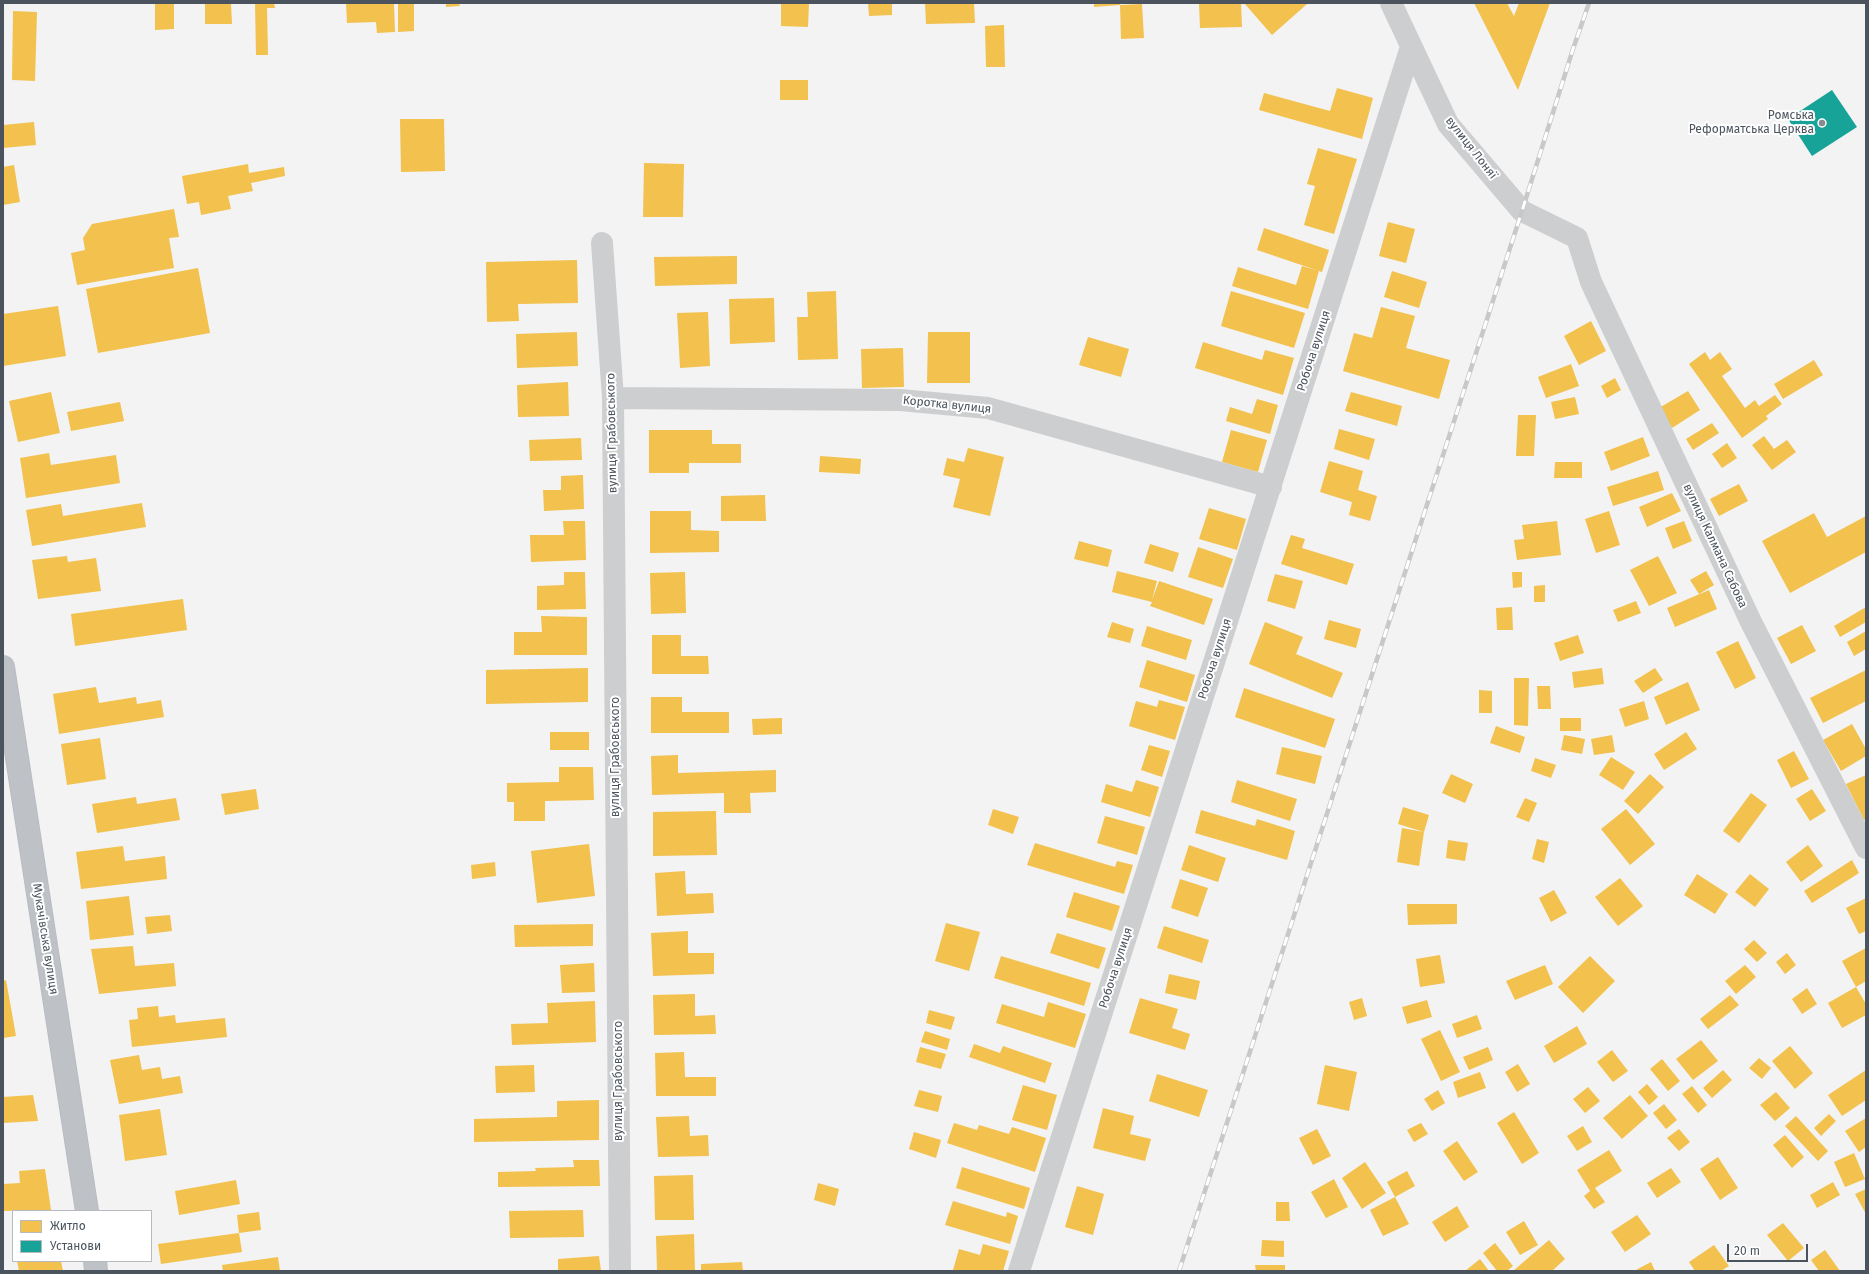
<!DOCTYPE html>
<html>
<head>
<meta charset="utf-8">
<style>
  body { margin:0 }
  #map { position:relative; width:1869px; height:1274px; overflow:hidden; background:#f3f3f3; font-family:"Fira Sans",sans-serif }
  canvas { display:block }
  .frame { position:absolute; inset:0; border:4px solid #4b545e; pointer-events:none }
  .legend { position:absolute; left:12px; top:1210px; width:140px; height:52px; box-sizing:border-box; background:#fff; border:1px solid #b7bbbf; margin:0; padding:5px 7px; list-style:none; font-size:12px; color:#4b545e }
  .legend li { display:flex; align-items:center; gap:8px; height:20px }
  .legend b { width:20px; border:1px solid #b7bbbf }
  .scale { position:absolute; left:1727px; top:1244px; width:81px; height:18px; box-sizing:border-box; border:2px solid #4b545e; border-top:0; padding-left:5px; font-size:12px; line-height:14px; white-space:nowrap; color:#4b545e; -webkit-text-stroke:3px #fff; paint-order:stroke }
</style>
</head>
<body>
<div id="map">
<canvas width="1869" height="1274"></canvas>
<div class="frame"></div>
<ul class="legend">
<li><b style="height:11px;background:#f2c14e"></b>Житло</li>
<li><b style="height:11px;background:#17a398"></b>Установи</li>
</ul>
<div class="scale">20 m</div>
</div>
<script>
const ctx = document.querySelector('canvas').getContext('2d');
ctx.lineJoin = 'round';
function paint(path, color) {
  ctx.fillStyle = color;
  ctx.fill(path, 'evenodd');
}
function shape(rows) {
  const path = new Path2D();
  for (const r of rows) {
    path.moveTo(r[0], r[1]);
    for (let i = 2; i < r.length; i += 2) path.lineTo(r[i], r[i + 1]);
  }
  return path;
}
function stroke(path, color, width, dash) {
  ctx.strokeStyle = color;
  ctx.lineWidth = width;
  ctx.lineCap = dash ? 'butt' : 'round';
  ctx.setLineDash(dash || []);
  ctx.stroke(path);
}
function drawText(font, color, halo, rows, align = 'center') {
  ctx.font = font + ' "Fira Sans",sans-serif';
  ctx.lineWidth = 4;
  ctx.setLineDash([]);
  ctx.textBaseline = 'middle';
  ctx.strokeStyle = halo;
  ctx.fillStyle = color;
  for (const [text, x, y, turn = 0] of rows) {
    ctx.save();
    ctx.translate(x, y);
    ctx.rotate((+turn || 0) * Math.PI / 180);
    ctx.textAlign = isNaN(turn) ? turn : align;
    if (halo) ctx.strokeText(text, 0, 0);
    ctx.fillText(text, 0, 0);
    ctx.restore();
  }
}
paint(shape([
  [155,3,174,3,174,29,155,30],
  [205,3,231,3,232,24,205,24],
  [255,3,274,3,275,8,267,8,268,55,256,55],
  [346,3,394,3,395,32,377,33,376,22,347,23],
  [398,3,414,3,414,31,398,32],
  [446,3,459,3,460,6,446,7],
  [868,3,892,3,892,15,869,16],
  [925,3,974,3,975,23,926,24],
  [1094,3,1120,3,1120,5,1094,7],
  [1199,3,1241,3,1242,27,1200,28],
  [1244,3,1306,3,1307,4,1272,35],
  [1474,3,1507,3,1514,16,1519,3,1550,3,1518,90],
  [781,4,809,4,808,27,781,26],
  [1142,4,1144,38,1121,39,1120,5],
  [13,11,37,12,35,81,12,80],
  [1004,25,1005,67,986,67,985,26],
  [780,80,808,80,808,100,780,100],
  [1337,88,1373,98,1362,139,1259,110,1264,93,1330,111],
  [400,119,444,119,445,171,401,172],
  [34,122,36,145,3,148,3,125],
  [1318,148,1357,159,1334,234,1304,225,1315,186,1307,184],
  [644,163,684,164,683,217,643,217],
  [248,164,249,173,284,167,285,176,251,183,253,191,228,196,231,209,201,215,199,202,187,204,182,176],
  [14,165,20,202,3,205,3,167],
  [174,209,179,237,169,238,174,268,77,285,71,253,85,250,83,238,92,224],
  [1388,222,1415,229,1406,263,1379,256],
  [1264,228,1329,250,1322,272,1257,250],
  [737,256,737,284,655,286,654,257],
  [577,260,578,303,518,304,519,321,487,322,486,262],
  [1302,266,1319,271,1308,309,1232,286,1238,267,1296,285],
  [198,268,210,333,98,353,86,289],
  [1392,271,1427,282,1419,308,1384,297],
  [836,291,838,359,798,360,797,317,808,317,807,292],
  [1231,291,1305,313,1294,348,1221,326],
  [774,298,775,342,730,344,729,299],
  [58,306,66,356,3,366,3,314],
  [1381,307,1415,316,1406,348,1450,360,1439,399,1343,371,1354,333,1372,338],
  [708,312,710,366,680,368,677,313],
  [1591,321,1606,351,1579,365,1564,336],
  [577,332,578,366,517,368,516,334],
  [928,332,970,332,970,383,927,383],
  [1088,337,1129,349,1121,377,1079,365],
  [1203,342,1262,360,1265,350,1294,358,1283,395,1195,368],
  [903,348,904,387,862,388,861,349],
  [1705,352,1710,360,1720,352,1732,369,1722,376,1745,408,1755,400,1759,406,1775,395,1782,404,1766,416,1768,419,1742,438,1689,364],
  [1814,360,1823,375,1783,399,1774,384],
  [1571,364,1579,386,1546,398,1538,377],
  [1615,378,1621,390,1607,398,1601,386],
  [568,382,569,416,518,417,517,385],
  [1688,391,1700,410,1672,428,1659,408],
  [51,392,60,433,18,442,9,401],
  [1351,392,1402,406,1397,426,1345,411],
  [1575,397,1579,414,1555,419,1551,402],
  [1257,399,1278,405,1270,434,1226,421,1230,407,1252,414],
  [120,402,124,421,71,431,67,412],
  [1518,415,1536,415,1534,456,1516,456],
  [1712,423,1719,433,1693,450,1686,439],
  [1339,429,1375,439,1369,460,1334,449],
  [649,430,712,430,712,444,741,444,741,463,689,463,689,473,649,473],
  [1231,430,1267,440,1258,472,1222,462],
  [1764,436,1774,449,1787,440,1796,452,1772,470,1752,445],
  [1643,437,1650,456,1611,471,1604,452],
  [581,438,582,460,530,461,529,440],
  [1727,443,1737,458,1722,468,1712,454],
  [968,448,1004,457,990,516,953,507,960,479,943,475,947,458,964,462],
  [49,453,51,465,116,455,120,483,26,498,20,458],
  [820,456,861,459,860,474,819,472],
  [1329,461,1363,471,1358,490,1377,496,1370,521,1349,515,1352,502,1320,492],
  [1555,462,1582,462,1582,478,1554,478],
  [1658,471,1664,490,1613,506,1607,487],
  [583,475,584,509,544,511,543,490,561,490,561,476],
  [1739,484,1748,501,1719,516,1710,499],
  [1672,493,1681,511,1647,527,1639,507],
  [765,495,766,521,721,521,721,496],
  [142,503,146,527,32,546,26,510,61,504,63,516],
  [1209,508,1246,519,1237,550,1199,539],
  [650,511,691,511,691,530,719,531,719,552,650,553],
  [1609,511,1620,545,1596,553,1585,519],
  [1814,513,1827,537,1866,516,1866,552,1790,593,1762,541],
  [563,521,585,521,586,560,531,562,530,535,564,535],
  [1557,521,1561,555,1517,560,1514,540,1524,539,1522,525],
  [1684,521,1692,541,1673,549,1665,528],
  [1291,535,1305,539,1302,548,1354,564,1347,585,1281,564],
  [1079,541,1112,550,1108,567,1074,559],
  [1150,544,1179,553,1173,572,1144,563],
  [1198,547,1233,559,1223,588,1188,577],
  [67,556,68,562,96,558,101,591,38,599,32,560],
  [1658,556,1677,593,1649,606,1630,570],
  [1117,571,1157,581,1152,600,1159,581,1213,599,1204,625,1150,606,1152,602,1112,592],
  [1706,571,1714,585,1699,594,1690,580],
  [564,572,585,572,586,609,537,610,537,586,564,585],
  [685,572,686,613,651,614,650,573],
  [1512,572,1522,572,1522,587,1513,588],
  [1275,574,1303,581,1295,609,1267,601],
  [1545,585,1545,602,1534,602,1534,586],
  [1709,590,1717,609,1675,627,1667,608],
  [183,599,187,630,75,646,71,614],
  [1636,601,1641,613,1618,622,1613,610],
  [1512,607,1513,630,1497,630,1496,608],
  [1866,607,1866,622,1840,637,1834,626],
  [541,616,587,617,587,655,514,655,514,632,542,632],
  [1329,620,1361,629,1356,648,1324,639],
  [1112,622,1134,629,1130,643,1107,637],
  [1265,622,1303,637,1296,654,1343,673,1332,698,1249,664],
  [1802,625,1816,651,1791,664,1777,638],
  [1147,626,1192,640,1186,660,1141,646],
  [1866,631,1866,649,1854,656,1847,642],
  [652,635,681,635,681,656,708,656,709,674,652,674],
  [1578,635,1584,653,1560,661,1554,643],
  [1738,641,1756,678,1735,689,1716,652],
  [1147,660,1195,675,1187,702,1139,687],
  [588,668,588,702,486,704,486,670],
  [1602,668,1604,684,1574,688,1572,672],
  [1655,668,1663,680,1643,693,1634,681],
  [1866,670,1866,701,1823,723,1810,698],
  [1514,678,1529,678,1528,726,1514,725],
  [1688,682,1700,710,1666,725,1654,697],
  [1537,686,1550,686,1551,709,1538,709],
  [96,687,99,703,136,697,137,704,161,700,164,717,59,734,53,694],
  [1244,688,1335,719,1325,748,1235,717],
  [1479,690,1492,691,1492,713,1479,713],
  [651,697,682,697,682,712,729,712,729,733,651,733],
  [1159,700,1185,707,1175,740,1129,726,1136,701,1157,707],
  [1644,701,1649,719,1625,727,1619,709],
  [782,718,782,734,753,735,752,719],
  [1560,718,1581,718,1581,731,1560,731],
  [1852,724,1866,749,1866,756,1841,771,1823,740],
  [1496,726,1525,737,1520,753,1490,743],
  [550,732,589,732,589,750,550,750],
  [1686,732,1697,749,1664,770,1654,754],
  [1564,735,1585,739,1582,754,1561,750],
  [1612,735,1615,752,1594,755,1591,739],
  [100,738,106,779,67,785,61,744],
  [1149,745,1170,751,1162,777,1141,770],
  [1282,747,1322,756,1315,784,1276,774],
  [1794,751,1809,779,1791,788,1777,760],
  [678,755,678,773,776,770,776,792,750,793,751,813,724,813,724,793,652,795,651,756],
  [1611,757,1635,772,1623,790,1599,775],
  [1535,758,1556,765,1551,778,1531,771],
  [559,767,593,767,594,800,545,801,545,821,514,821,514,802,507,802,507,783,559,782],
  [1451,774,1473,784,1465,803,1442,793],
  [1650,774,1664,787,1638,814,1624,801],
  [1866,775,1866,819,1864,820,1846,784],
  [1136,780,1159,787,1150,817,1101,802,1106,784,1132,792],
  [1237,780,1297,799,1290,821,1231,802],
  [256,789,259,809,225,815,221,794],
  [1812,789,1826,811,1810,821,1796,799],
  [1751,793,1767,805,1739,843,1723,831],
  [136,797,137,804,176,798,180,820,97,833,92,804],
  [1525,798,1537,803,1529,822,1516,817],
  [1403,807,1429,815,1424,832,1398,824],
  [993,809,1019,817,1013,834,988,825],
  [1626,809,1655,844,1630,865,1601,829],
  [1201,810,1255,826,1257,819,1295,831,1287,860,1195,833],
  [716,811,717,855,653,856,653,812],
  [1105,816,1145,827,1137,855,1097,843],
  [1402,828,1424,832,1419,866,1397,862],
  [1537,839,1549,842,1544,863,1532,859],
  [1448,840,1468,843,1465,861,1446,858],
  [1035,843,1115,867,1117,861,1133,865,1124,894,1027,865],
  [589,844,595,896,537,903,531,851],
  [1189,845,1226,858,1218,882,1181,870],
  [1808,845,1823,866,1801,882,1786,862],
  [123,846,125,861,165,856,167,879,81,889,76,852],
  [1852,860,1859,873,1812,903,1804,891],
  [495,862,496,876,472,879,471,865],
  [685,871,686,894,713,893,714,913,657,916,655,873],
  [1697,874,1728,894,1715,914,1684,895],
  [1750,874,1769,889,1755,907,1735,892],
  [1620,878,1643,906,1618,926,1595,897],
  [1180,879,1208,888,1198,917,1171,908],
  [1554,890,1567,913,1551,922,1539,898],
  [1074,892,1120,906,1112,931,1066,917],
  [129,896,134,935,90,940,86,901],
  [1866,898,1866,931,1859,934,1846,908],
  [1407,904,1457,904,1457,924,1408,925],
  [170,915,172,931,147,934,145,917],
  [946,923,980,932,969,971,935,961],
  [593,924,593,946,515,947,514,925],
  [1164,926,1209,940,1202,963,1157,948],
  [688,931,688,953,714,953,714,974,653,976,651,933],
  [1057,933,1106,948,1099,969,1050,953],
  [1754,940,1767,953,1757,962,1744,949],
  [133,946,135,966,174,963,176,986,99,994,91,949],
  [1866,948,1866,981,1856,987,1842,961],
  [1787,953,1796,965,1785,974,1776,962],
  [1440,955,1445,983,1420,987,1416,959],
  [1001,956,1091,983,1084,1006,994,978],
  [1590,956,1615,981,1583,1013,1558,987],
  [594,963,595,992,562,993,560,965],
  [1545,965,1553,984,1515,1000,1506,981],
  [1745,965,1756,977,1736,994,1725,981],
  [1169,974,1200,981,1196,1000,1165,993],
  [6,980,16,1036,3,1038,3,981],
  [1856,987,1866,1004,1866,1015,1842,1028,1828,1003],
  [1807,988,1817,1004,1802,1014,1792,999],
  [695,994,695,1016,715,1015,716,1034,654,1035,653,995],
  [1730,995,1739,1005,1708,1029,1700,1019],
  [1140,998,1178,1009,1172,1028,1190,1034,1185,1050,1129,1033],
  [1362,998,1367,1016,1354,1020,1349,1002],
  [1427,1000,1432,1017,1407,1024,1402,1007],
  [595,1001,596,1042,512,1045,511,1024,548,1023,547,1003],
  [1048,1002,1086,1014,1075,1048,996,1023,1002,1004,1044,1017],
  [158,1006,159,1017,175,1015,176,1023,225,1018,227,1037,132,1047,129,1020,138,1019,137,1008],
  [929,1010,955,1017,951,1030,926,1023],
  [1477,1015,1482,1029,1457,1038,1452,1024],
  [1577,1026,1587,1044,1554,1063,1544,1046],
  [1440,1030,1460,1072,1441,1081,1421,1039],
  [925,1031,950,1039,947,1050,921,1042],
  [1701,1040,1718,1061,1693,1080,1676,1059],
  [974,1044,1000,1053,1003,1046,1052,1063,1045,1083,969,1057],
  [1790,1046,1813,1073,1795,1089,1772,1061],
  [920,1047,946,1054,941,1069,916,1062],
  [1488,1047,1493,1060,1469,1070,1463,1057],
  [1612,1050,1628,1071,1613,1082,1597,1062],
  [684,1052,685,1077,716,1077,716,1096,656,1096,655,1053],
  [139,1055,142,1070,160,1067,162,1079,180,1076,183,1093,119,1104,110,1060],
  [1759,1058,1771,1068,1762,1079,1749,1068],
  [1662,1059,1680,1081,1668,1091,1650,1069],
  [1518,1064,1530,1084,1517,1092,1505,1072],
  [534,1065,535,1092,496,1093,495,1066],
  [1325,1065,1357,1072,1349,1111,1317,1104],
  [1723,1070,1732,1080,1712,1098,1703,1088],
  [1866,1070,1866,1100,1842,1116,1828,1095],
  [1480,1072,1486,1088,1458,1098,1453,1082],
  [1157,1074,1208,1090,1199,1117,1149,1101],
  [1647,1084,1658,1097,1649,1105,1638,1092],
  [1023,1085,1057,1095,1047,1130,1012,1120],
  [1692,1086,1707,1105,1698,1113,1682,1094],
  [1588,1087,1600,1101,1585,1113,1573,1099],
  [919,1090,942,1096,938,1112,914,1106],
  [1438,1090,1445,1103,1432,1111,1424,1099],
  [1776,1092,1790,1108,1775,1121,1760,1105],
  [33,1095,38,1121,3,1123,3,1097],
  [1630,1095,1648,1116,1622,1139,1603,1118],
  [599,1100,599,1140,474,1142,474,1119,557,1117,557,1101],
  [1664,1104,1677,1120,1666,1129,1653,1113],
  [1103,1108,1134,1116,1130,1134,1151,1139,1145,1161,1093,1148],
  [160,1109,167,1155,125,1161,119,1115],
  [1514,1112,1539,1153,1522,1164,1497,1123],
  [1829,1114,1836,1121,1821,1136,1814,1128],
  [689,1116,690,1136,708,1135,709,1156,658,1157,656,1117],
  [1796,1116,1828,1151,1818,1161,1785,1126],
  [1866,1118,1866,1147,1859,1152,1845,1131],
  [954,1123,977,1130,979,1125,1009,1134,1012,1127,1046,1138,1035,1172,947,1143],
  [1421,1123,1428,1134,1414,1142,1407,1130],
  [1583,1126,1592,1142,1577,1151,1567,1136],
  [1317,1129,1331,1156,1313,1165,1299,1138],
  [1679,1129,1690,1142,1679,1151,1667,1138],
  [914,1132,941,1140,936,1158,909,1149],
  [1785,1135,1804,1157,1792,1168,1773,1145],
  [1457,1141,1478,1172,1464,1181,1443,1151],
  [1609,1150,1622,1171,1595,1188,1605,1202,1594,1209,1584,1196,1590,1191,1577,1170],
  [1854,1153,1865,1179,1845,1187,1834,1162],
  [1718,1157,1738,1188,1720,1200,1700,1169],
  [573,1160,599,1160,600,1186,498,1187,498,1172,536,1171,535,1168,574,1167],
  [1365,1162,1386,1193,1362,1209,1342,1178],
  [962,1167,1030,1188,1024,1209,956,1188],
  [1671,1168,1681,1182,1657,1198,1647,1183],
  [45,1169,51,1210,3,1211,3,1184,20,1183,19,1171],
  [1407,1171,1415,1186,1395,1197,1387,1182],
  [693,1175,694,1220,655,1220,654,1176],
  [1334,1179,1348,1207,1326,1218,1311,1192],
  [236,1180,240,1204,179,1215,175,1191],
  [1833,1182,1840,1195,1817,1208,1810,1195],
  [818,1183,839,1189,835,1206,814,1200],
  [1077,1186,1104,1194,1093,1235,1065,1227],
  [1866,1189,1866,1214,1855,1194],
  [1395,1197,1409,1224,1383,1236,1370,1210],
  [953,1201,1006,1217,1007,1212,1018,1216,1010,1244,945,1225],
  [1276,1202,1289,1202,1290,1221,1276,1221],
  [1457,1206,1469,1227,1445,1242,1432,1222],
  [583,1210,584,1237,510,1238,509,1211],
  [259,1212,261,1230,239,1233,242,1252,161,1264,158,1244,239,1233,237,1215],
  [1637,1215,1651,1234,1625,1252,1611,1232],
  [1524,1221,1538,1245,1520,1255,1506,1232],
  [1783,1223,1804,1248,1788,1261,1767,1235],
  [694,1234,695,1271,657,1271,656,1236],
  [1262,1240,1284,1241,1284,1257,1261,1256],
  [1549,1240,1565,1259,1552,1271,1513,1271],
  [1495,1243,1513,1266,1507,1271,1497,1271,1483,1253],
  [983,1244,1009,1251,1003,1271,953,1270,959,1249,980,1255],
  [1714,1245,1729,1266,1721,1271,1695,1271,1689,1262],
  [1825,1250,1840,1271,1819,1271,1811,1260],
  [599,1256,601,1271,558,1271,558,1259],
  [278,1257,280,1271,223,1271,222,1265],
  [1480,1259,1489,1271,1465,1271],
  [17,1261,61,1261,63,1271,19,1271],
  [742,1262,743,1271,701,1271,701,1264],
  [1651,1262,1655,1271,1634,1271],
  [1255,1265,1285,1265,1285,1271,1256,1271]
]), '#f2c14e');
paint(shape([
  [1832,90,1857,127,1812,156,1788,119]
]), '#17a398');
const highway = shape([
  [3,667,87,1211],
  [95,1261,96,1271]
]);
stroke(highway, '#b8bcc2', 24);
stroke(shape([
  [1391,3,1448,124,1522,211,1577,238,1591,282,1751,622,1866,848],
  [602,243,613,398,620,1271],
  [613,398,900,400,988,408,1271,487],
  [1019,1271,1411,47]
]), '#cdced0', 22);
stroke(highway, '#bec2c7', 22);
const rail = shape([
  [1179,1271,1522,211,1573,49,1589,3]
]);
stroke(rail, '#c8c8ca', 4.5);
stroke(rail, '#fff', 3, [9]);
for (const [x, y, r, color] of [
  [1822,123,4,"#868c92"]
]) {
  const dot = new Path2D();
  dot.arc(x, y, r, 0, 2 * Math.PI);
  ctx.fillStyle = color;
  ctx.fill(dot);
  stroke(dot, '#fff', 1.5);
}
drawText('12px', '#4b545e', '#fff', [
  ["Ромська",1814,116],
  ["Реформатська Церква",1814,130]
], 'right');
drawText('12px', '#4b545e', '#fff', [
  ["вулиця Лоняї",1471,148,52],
  ["Робоча вулиця",1314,351,-72],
  ["Коротка вулиця",947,405,6],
  ["вулиця Грабовського",612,433,-91],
  ["вулиця Калмана Сабова",1715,546,65],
  ["Робоча вулиця",1215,659,-72],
  ["вулиця Грабовського",616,757,-90],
  ["Мукачівська вулиця",45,939,81],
  ["Робоча вулиця",1116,968,-72],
  ["вулиця Грабовського",619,1081,-90]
]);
</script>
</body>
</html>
